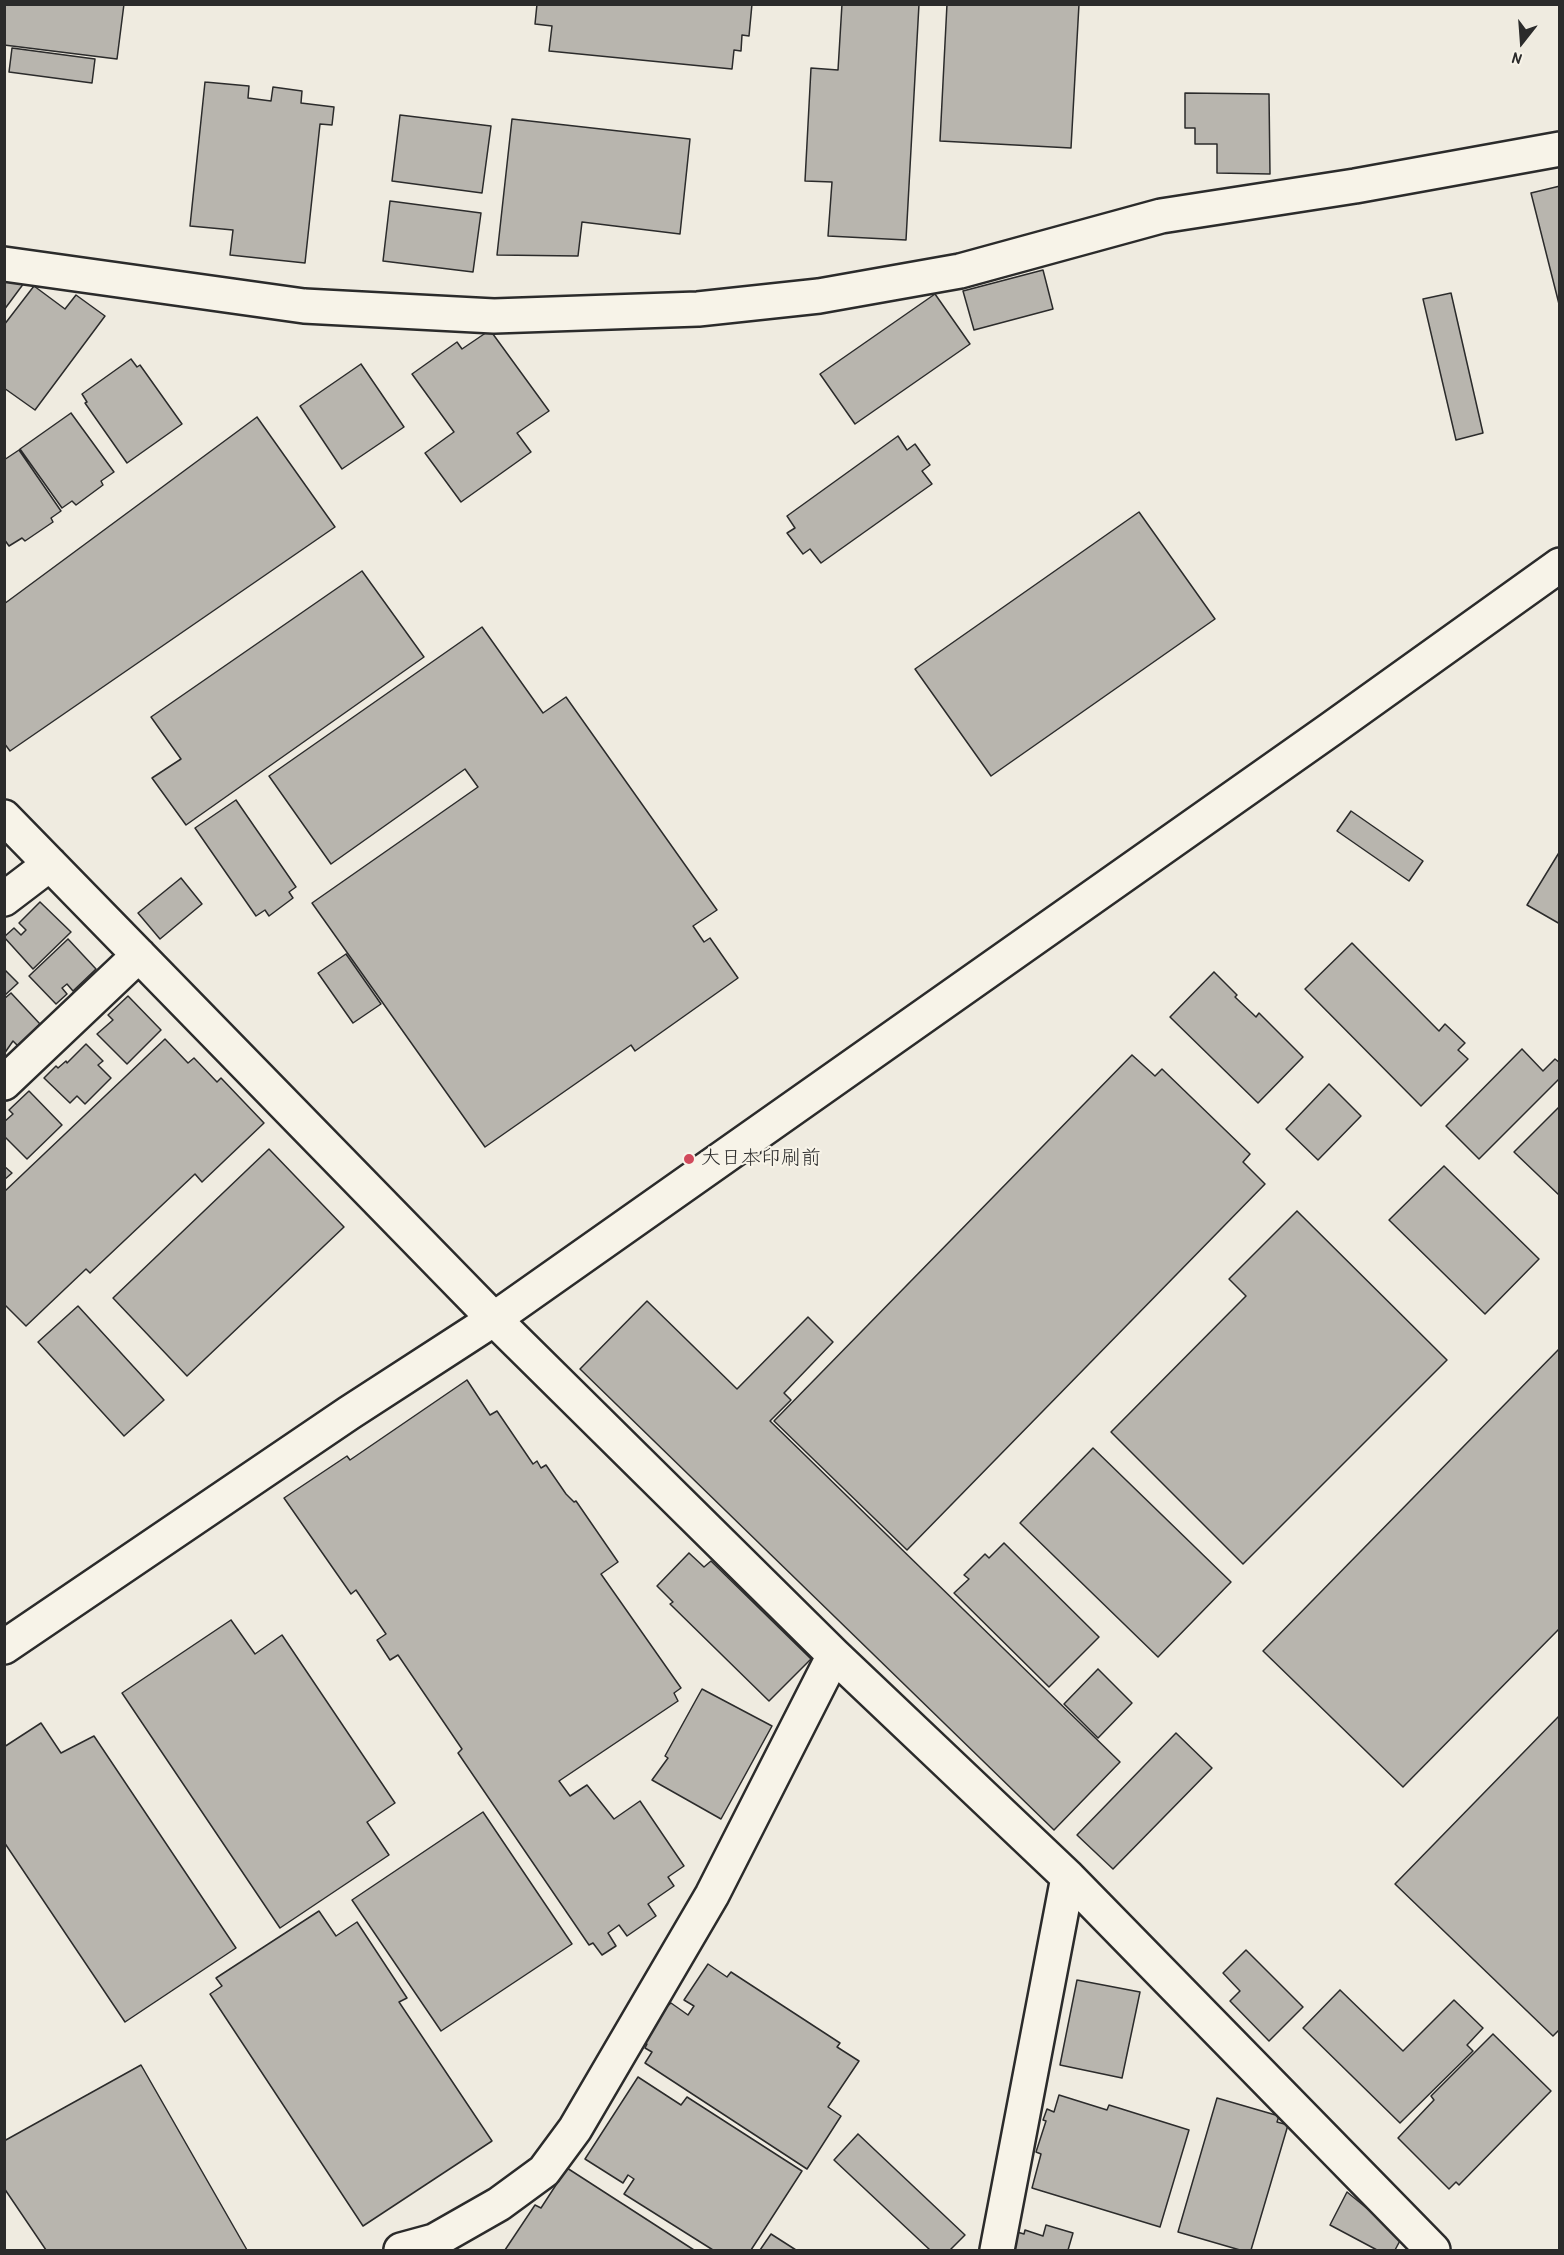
<!DOCTYPE html>
<html>
<head>
<meta charset="utf-8">
<style>
  body { margin:0 }
  #map { position:relative; width:1564px; height:2255px; overflow:hidden; background:#efebe0; font-family:"Patrick Hand",sans-serif }
  canvas { display:block }
  .frame { position:absolute; inset:0; border:6px solid #2b2b2b; pointer-events:none }
  .north { position:absolute; left:1492px; top:12px; width:60px; height:60px; -webkit-text-stroke:4px #f7f3e8; paint-order:stroke; rotate:197deg; font-size:16px; font-weight:700; line-height:24px; text-align:center; color:#2b2b2b }
  .north::after { content:''; display:block; margin:auto; width:21px; height:27px; background:#2b2b2b; clip-path:polygon(50% 0,100% 100%,50% 72%,0 100%) }
</style>
</head>
<body>
<div id="map">
<canvas width="1564" height="2255"></canvas>
<div class="frame"></div>
<div class="north">N</div>
</div>
<script>
const ctx = document.querySelector('canvas').getContext('2d');
ctx.lineJoin = 'round';
function paint(path, color) {
  ctx.fillStyle = color;
  ctx.fill(path, 'evenodd');
}
function shape(rows) {
  const path = new Path2D();
  for (const r of rows) {
    path.moveTo(r[0], r[1]);
    for (let i = 2; i < r.length; i += 2) path.lineTo(r[i], r[i + 1]);
  }
  return path;
}
function stroke(path, color, width, dash) {
  ctx.strokeStyle = color;
  ctx.lineWidth = width;
  ctx.lineCap = dash ? 'butt' : 'round';
  ctx.setLineDash(dash || []);
  ctx.stroke(path);
}
function drawText(font, color, halo, rows, align = 'center') {
  ctx.font = font + ' "Patrick Hand","Klee One",sans-serif';
  ctx.lineWidth = 4.5;
  ctx.setLineDash([]);
  ctx.textBaseline = 'middle';
  ctx.strokeStyle = halo;
  ctx.fillStyle = color;
  for (const [text, x, y, turn = 0] of rows) {
    ctx.save();
    ctx.translate(x, y);
    ctx.rotate((+turn || 0) * Math.PI / 180);
    ctx.textAlign = isNaN(turn) ? turn : align;
    if (halo) ctx.strokeText(text, 0, 0);
    ctx.fillText(text, 0, 0);
    ctx.restore();
  }
}
const building = shape([
  [4,4,124,4,117,59,4,45,4,4],
  [537,4,752,4,749,36,742,35,741,51,734,50,732,69,549,51,552,26,535,24,537,4],
  [842,4,919,4,906,240,828,236,832,182,805,181,811,68,838,70,842,4],
  [947,4,1079,4,1071,148,940,141,947,4],
  [12,48,95,59,92,83,9,72,12,48],
  [205,82,249,86,248,98,271,101,273,87,302,91,301,103,334,107,332,125,320,124,305,263,230,255,233,230,190,226,205,82],
  [1185,93,1269,94,1270,174,1217,173,1217,144,1195,144,1195,128,1185,128,1185,93],
  [400,115,491,126,482,193,392,181,400,115],
  [512,119,690,139,680,234,582,222,578,256,497,255,512,119],
  [1560,186,1560,308,1531,193,1560,186],
  [390,201,481,213,473,272,383,261,390,201],
  [1043,270,1053,309,974,330,963,291,1043,270],
  [4,280,24,283,4,310,4,280],
  [34,286,65,309,76,295,105,316,35,410,4,388,4,325,34,286],
  [1451,293,1483,433,1456,440,1423,299,1451,293],
  [935,294,970,344,855,424,820,374,935,294],
  [490,330,549,411,517,433,531,452,461,502,425,453,454,432,412,374,457,342,462,349,490,330],
  [131,359,137,367,140,365,182,424,127,463,85,403,87,402,82,394,131,359],
  [361,364,404,427,342,469,300,406,361,364],
  [71,413,114,472,101,481,103,485,76,505,72,501,62,508,20,449,71,413],
  [257,417,335,527,10,751,4,743,4,604,257,417],
  [898,436,907,450,915,444,930,465,922,471,932,484,821,563,810,549,803,554,787,533,795,528,787,516,898,436],
  [19,450,61,511,51,518,53,522,25,541,22,538,9,546,4,539,4,460,19,450],
  [1139,512,1215,619,991,776,915,669,1139,512],
  [362,571,424,657,186,825,152,778,181,759,151,717,362,571],
  [482,627,543,713,566,697,717,910,693,926,704,942,710,938,738,978,635,1051,631,1045,485,1147,312,903,478,787,465,769,331,864,269,776,482,627],
  [236,800,296,887,289,892,293,898,269,916,265,910,256,916,195,828,236,800],
  [1351,811,1423,861,1409,881,1337,831,1351,811],
  [1560,851,1560,924,1527,905,1560,851],
  [181,878,202,904,160,939,138,913,181,878],
  [40,902,71,932,33,969,4,937,14,928,21,935,26,930,19,923,40,902],
  [68,939,96,969,73,991,67,984,62,988,67,994,56,1004,29,976,68,939],
  [1352,943,1439,1031,1445,1024,1465,1043,1458,1050,1468,1059,1421,1106,1305,989,1352,943],
  [346,954,381,1004,353,1023,318,973,346,954],
  [4,969,18,983,4,996,4,969],
  [1214,972,1237,995,1235,997,1256,1017,1259,1013,1303,1057,1258,1103,1170,1017,1214,972],
  [11,993,40,1024,18,1046,13,1041,4,1054,4,999,11,993],
  [128,996,161,1030,127,1064,97,1034,113,1020,108,1015,128,996],
  [165,1039,188,1063,194,1058,217,1082,221,1078,264,1123,202,1182,195,1174,90,1273,86,1269,26,1326,4,1304,4,1192,165,1039],
  [86,1044,103,1061,98,1065,111,1078,85,1104,77,1096,70,1103,44,1078,56,1066,58,1068,66,1061,67,1063,86,1044],
  [1522,1049,1543,1071,1555,1059,1560,1063,1560,1078,1479,1159,1446,1126,1522,1049],
  [1132,1055,1155,1076,1162,1069,1250,1154,1243,1162,1265,1184,907,1550,774,1421,1132,1055],
  [1329,1084,1361,1116,1318,1160,1286,1129,1329,1084],
  [29,1091,62,1125,27,1159,4,1136,4,1122,13,1114,9,1110,29,1091],
  [1560,1106,1560,1196,1514,1152,1560,1106],
  [269,1149,344,1227,187,1376,113,1298,269,1149],
  [4,1166,12,1173,4,1180,4,1166],
  [1444,1166,1539,1259,1485,1314,1389,1220,1444,1166],
  [1297,1211,1447,1360,1243,1564,1111,1432,1246,1296,1229,1279,1297,1211],
  [647,1301,737,1389,808,1317,833,1342,784,1393,791,1400,770,1421,1120,1762,1054,1830,580,1369,647,1301],
  [78,1306,164,1400,124,1436,38,1342,78,1306],
  [1560,1348,1560,1628,1403,1787,1263,1651,1560,1348],
  [467,1380,490,1415,497,1411,533,1464,537,1461,541,1468,546,1465,566,1494,574,1502,576,1501,618,1562,601,1574,681,1688,674,1693,678,1701,559,1781,570,1796,587,1785,614,1819,640,1801,684,1866,668,1877,674,1886,648,1904,656,1916,627,1936,619,1925,608,1933,616,1946,602,1955,593,1943,589,1945,458,1753,462,1749,398,1655,390,1660,377,1640,386,1634,356,1590,351,1594,284,1498,347,1456,350,1460,467,1380],
  [1093,1448,1231,1582,1158,1657,1020,1523,1093,1448],
  [1004,1543,1099,1637,1049,1687,954,1593,969,1579,964,1575,985,1554,989,1558,1004,1543],
  [689,1553,704,1567,711,1561,811,1659,769,1701,670,1604,673,1602,657,1586,689,1553],
  [231,1620,255,1654,282,1635,395,1803,367,1822,389,1855,280,1928,122,1693,231,1620],
  [1098,1669,1132,1703,1098,1738,1064,1704,1098,1669],
  [702,1689,772,1726,721,1819,652,1780,668,1758,665,1756,702,1689],
  [1560,1715,1560,2029,1553,2036,1395,1884,1560,1715],
  [41,1723,61,1753,94,1736,236,1948,125,2022,4,1842,4,1747,41,1723],
  [1176,1733,1212,1768,1113,1869,1077,1835,1176,1733],
  [483,1812,572,1944,441,2031,352,1900,483,1812],
  [319,1911,336,1936,357,1922,407,1998,399,2002,492,2141,363,2226,210,1994,222,1986,216,1978,319,1911],
  [1246,1950,1303,2007,1269,2041,1230,2001,1240,1991,1223,1973,1246,1950],
  [708,1964,727,1977,731,1972,840,2043,837,2047,859,2061,828,2107,841,2116,807,2169,645,2063,652,2052,645,2048,647,2044,641,2040,656,2016,671,2003,688,2015,694,2006,684,2000,708,1964],
  [1077,1980,1140,1992,1122,2078,1060,2065,1077,1980],
  [1340,1990,1403,2051,1454,2000,1483,2028,1467,2045,1473,2051,1400,2123,1303,2028,1340,1990],
  [1493,2034,1551,2091,1459,2185,1456,2182,1449,2189,1398,2138,1434,2100,1431,2096,1493,2034],
  [141,2065,247,2250,46,2250,4,2188,4,2141,141,2065],
  [638,2077,681,2105,687,2097,802,2171,751,2250,713,2250,624,2194,634,2179,628,2175,623,2183,585,2159,638,2077],
  [1059,2095,1107,2110,1109,2105,1189,2130,1160,2227,1032,2188,1041,2154,1036,2152,1046,2121,1043,2120,1047,2109,1054,2112,1059,2095],
  [1217,2098,1279,2116,1277,2122,1288,2125,1251,2250,1240,2250,1178,2232,1217,2098],
  [858,2134,965,2235,950,2250,930,2250,834,2160,858,2134],
  [567,2168,694,2250,505,2250,535,2205,541,2208,567,2168],
  [1347,2192,1402,2237,1395,2250,1377,2250,1330,2225,1347,2192],
  [1046,2225,1073,2233,1068,2250,1012,2250,1017,2232,1024,2234,1025,2230,1043,2236,1046,2225],
  [771,2234,796,2250,760,2250,771,2234]
]);
paint(building, '#b8b5ae');
stroke(building, '#2b2b2b', 1.5);
const street = shape([
  [4,264,304,306,494,316,698,309,819,296,960,271,1161,216,1355,186,1560,149],
  [4,817,494,1319,834,1655,1068,1877,1433,2250],
  [4,899,50,864],
  [4,1083,139,955],
  [401,2250,434,2241,499,2204,544,2171,575,2129,712,1895,834,1655],
  [997,2250,1068,1877]
]);
const secondary = shape([
  [4,1647,349,1413,494,1319,1331,729,1560,565]
]);
stroke(street, '#2b2b2b', 38);
stroke(secondary, '#2b2b2b', 38);
stroke(street, '#f7f3e8', 33);
stroke(secondary, '#f7f3e8', 33);
for (const [x, y, r, color] of [
  [689,1159,6,"#d1495b"]
]) {
  const dot = new Path2D();
  dot.arc(x, y, r, 0, 2 * Math.PI);
  ctx.fillStyle = color;
  ctx.fill(dot);
  stroke(dot, '#f7f3e8', 2);
}
drawText('20px', '#2b2b2b', '#f7f3e8', [
  ["大日本印刷前",701,1159]
], 'left');
</script>
</body>
</html>
